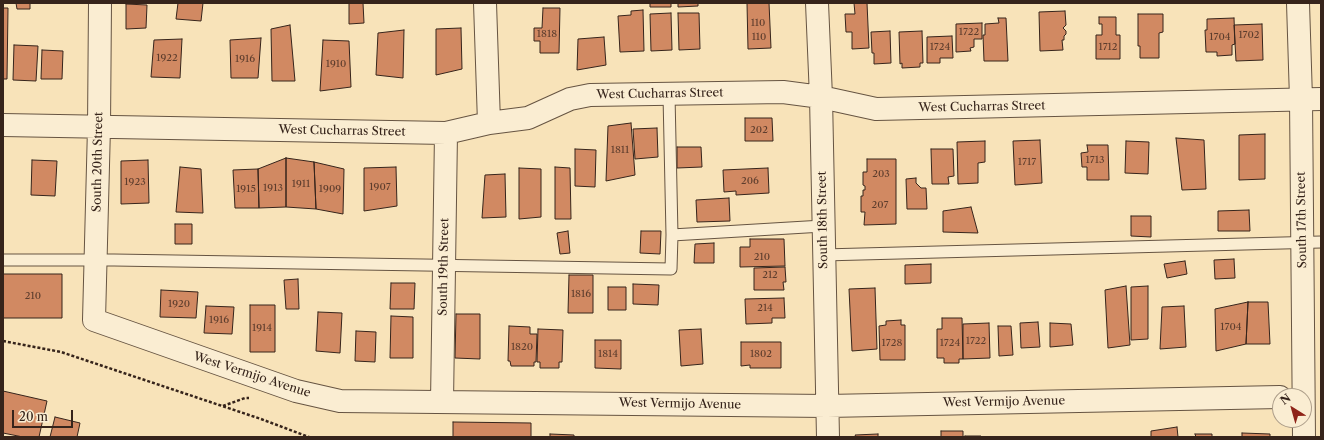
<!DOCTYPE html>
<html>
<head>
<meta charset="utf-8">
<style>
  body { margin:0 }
  #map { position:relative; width:1324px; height:440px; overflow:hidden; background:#f8e3b9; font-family:"Libre Caslon Text",serif }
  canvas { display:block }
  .frame { position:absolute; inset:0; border:4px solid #36241b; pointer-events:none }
  .north { position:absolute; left:1272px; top:388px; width:40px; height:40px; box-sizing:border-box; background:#faedd2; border:1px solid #ac9d89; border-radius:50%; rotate:323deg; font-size:11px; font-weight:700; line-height:16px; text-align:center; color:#36241b }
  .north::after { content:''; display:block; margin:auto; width:14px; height:18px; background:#8f2418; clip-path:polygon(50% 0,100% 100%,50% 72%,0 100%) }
  .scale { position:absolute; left:12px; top:410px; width:61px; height:18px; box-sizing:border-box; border:2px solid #36241b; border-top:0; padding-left:5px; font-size:12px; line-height:14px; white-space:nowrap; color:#36241b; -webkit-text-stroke:3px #faedd2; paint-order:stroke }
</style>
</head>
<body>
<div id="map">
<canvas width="1324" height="440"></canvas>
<div class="frame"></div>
<div class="north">N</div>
<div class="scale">20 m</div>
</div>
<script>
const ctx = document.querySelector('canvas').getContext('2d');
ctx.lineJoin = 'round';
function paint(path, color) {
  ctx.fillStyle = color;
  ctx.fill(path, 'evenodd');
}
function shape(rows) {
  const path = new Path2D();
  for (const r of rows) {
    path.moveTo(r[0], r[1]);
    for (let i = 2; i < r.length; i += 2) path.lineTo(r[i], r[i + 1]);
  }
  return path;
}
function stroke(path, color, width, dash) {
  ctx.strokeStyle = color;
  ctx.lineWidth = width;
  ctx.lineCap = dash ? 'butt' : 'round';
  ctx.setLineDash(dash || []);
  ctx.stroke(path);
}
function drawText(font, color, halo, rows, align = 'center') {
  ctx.font = font + ' "Libre Caslon Text",serif';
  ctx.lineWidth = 3;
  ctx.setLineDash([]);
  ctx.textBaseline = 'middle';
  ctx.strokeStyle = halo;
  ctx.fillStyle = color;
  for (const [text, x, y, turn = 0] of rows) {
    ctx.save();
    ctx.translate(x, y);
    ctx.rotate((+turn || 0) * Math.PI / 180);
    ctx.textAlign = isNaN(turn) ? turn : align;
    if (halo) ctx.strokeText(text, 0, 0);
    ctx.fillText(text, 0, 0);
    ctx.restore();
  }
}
const building = shape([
  [16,3,30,3,30,9,17,9,16,3],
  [178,3,203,3,201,21,176,19,178,3],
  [349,3,363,3,364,23,349,24,349,3],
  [650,3,671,3,671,7,650,7,650,3],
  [678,3,698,3,698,6,678,7,678,3],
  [747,3,769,3,771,48,748,49,747,3],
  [854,3,867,3,869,48,852,49,852,32,846,32,845,14,855,14,854,3],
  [126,4,147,5,146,28,126,29,126,4],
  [3,8,8,8,7,79,3,79,3,8],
  [543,8,560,8,559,53,540,53,540,41,534,41,534,28,542,28,543,8],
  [643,10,644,51,620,52,618,16,631,15,631,11,643,10],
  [1065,11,1066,25,1063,28,1066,31,1066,34,1064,36,1064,40,1062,40,1063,50,1040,51,1039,12,1065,11],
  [671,13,672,50,651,51,650,14,671,13],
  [678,13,699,13,700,49,679,50,678,13],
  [1138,14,1163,14,1163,32,1159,33,1159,58,1140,58,1140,46,1138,46,1138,14],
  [1099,17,1116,17,1116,35,1120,35,1120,59,1096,59,1096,35,1102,35,1102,24,1099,24,1099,17],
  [998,18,1006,18,1008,61,984,61,983,35,985,35,985,24,999,23,998,18],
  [1234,18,1235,44,1232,45,1232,55,1217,56,1217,52,1206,52,1205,30,1207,30,1207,19,1234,18],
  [982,23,982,39,974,39,974,47,970,48,971,51,956,52,956,24,982,23],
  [1262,24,1263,60,1236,61,1234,25,1262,24],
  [290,25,295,81,272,81,271,29,290,25],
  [461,28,462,69,436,75,436,29,461,28],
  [404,30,403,78,376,75,378,33,404,30],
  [890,31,891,63,874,64,874,53,872,53,871,32,890,31],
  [922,31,923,63,920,63,920,67,902,68,902,63,900,64,899,32,922,31],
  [952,36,953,58,940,58,940,63,927,63,927,37,952,36],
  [604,37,606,65,577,70,578,39,604,37],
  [261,38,258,78,231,78,230,40,261,38],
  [182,39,180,78,151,77,154,40,182,39],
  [323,40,349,41,351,87,320,91,323,40],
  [14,45,38,46,36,81,13,80,14,45],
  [42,50,63,51,62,79,41,79,42,50],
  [745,118,772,118,773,141,745,141,745,118],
  [631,123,635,175,606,181,608,126,631,123],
  [657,128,658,157,635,159,633,129,657,128],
  [1265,134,1265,179,1239,180,1239,135,1265,134],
  [1176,138,1204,140,1206,189,1182,190,1176,138],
  [1040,140,1042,183,1015,185,1013,141,1040,140],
  [985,141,985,162,978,163,978,183,958,184,957,142,985,141],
  [1126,141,1149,142,1148,174,1125,173,1126,141],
  [1087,145,1108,145,1109,180,1087,180,1087,167,1082,167,1081,153,1088,152,1087,145],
  [677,147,701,147,702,167,677,168,677,147],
  [575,149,596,150,595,187,575,186,575,149],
  [931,149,953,149,954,176,948,177,949,184,932,184,931,149],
  [286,158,314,162,316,209,286,207,286,158],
  [286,158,286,207,259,208,258,169,286,158],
  [867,159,896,159,896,224,864,225,865,212,861,212,861,196,863,196,863,190,865,190,865,186,863,185,863,172,867,172,867,159],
  [32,160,57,161,55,196,31,195,32,160],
  [148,160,149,203,121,204,121,161,148,160],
  [314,162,344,169,343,214,316,209,314,162],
  [180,167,201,169,203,213,176,212,180,167],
  [396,167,397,206,364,211,364,168,396,167],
  [555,167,570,168,571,219,555,219,555,167],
  [519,168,541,169,541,217,519,219,519,168],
  [768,168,769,193,736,195,736,191,724,192,723,170,768,168],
  [258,169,259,208,235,208,233,170,258,169],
  [505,174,506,217,482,218,485,175,505,174],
  [916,178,916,183,921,188,926,188,927,209,907,209,906,179,916,178],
  [729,198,730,221,697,222,696,200,729,198],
  [971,207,978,233,943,232,943,211,971,207],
  [1249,210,1250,231,1218,231,1218,211,1249,210],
  [1131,216,1151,216,1151,237,1131,236,1131,216],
  [175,224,192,224,192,244,175,244,175,224],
  [568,231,570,253,560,254,557,233,568,231],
  [641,231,661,231,660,254,640,253,641,231],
  [750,239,784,239,785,266,740,267,740,247,750,247,750,239],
  [714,243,714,263,694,263,695,244,714,243],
  [1234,259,1235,278,1215,279,1214,260,1234,259],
  [1185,261,1187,274,1167,278,1164,264,1185,261],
  [931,264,931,283,905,284,905,265,931,264],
  [785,267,786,282,783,282,784,290,754,290,754,268,785,267],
  [3,274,62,274,62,318,3,318,3,274],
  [569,275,593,275,593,313,568,313,569,275],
  [298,279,299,309,286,309,284,280,298,279],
  [391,283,415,283,414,309,390,309,391,283],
  [633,284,659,285,658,305,633,304,633,284],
  [1126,286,1130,345,1108,348,1105,290,1126,286],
  [1148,286,1148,339,1131,340,1131,287,1148,286],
  [608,287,626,287,626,310,608,310,608,287],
  [875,288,877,349,852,351,849,289,875,288],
  [161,290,198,292,196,318,160,317,161,290],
  [784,298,785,318,772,318,772,323,746,324,745,299,784,298],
  [1248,302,1268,302,1270,344,1246,344,1248,302],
  [1248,302,1246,344,1216,351,1215,309,1248,302],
  [250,305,275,305,275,352,250,352,250,305],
  [206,306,234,307,232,334,204,333,206,306],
  [1184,306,1186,347,1160,349,1162,307,1184,306],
  [318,312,342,313,340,353,316,351,318,312],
  [456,314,480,314,480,359,455,358,456,314],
  [391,316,413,317,413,358,390,358,391,316],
  [942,318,962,318,963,359,959,359,959,363,944,363,944,358,937,358,937,329,942,329,942,318],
  [901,320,901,325,905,325,905,360,880,360,879,326,886,325,886,321,901,320],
  [1038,322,1040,347,1021,348,1020,323,1038,322],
  [989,323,990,358,963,359,963,324,989,323],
  [1050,323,1071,324,1073,345,1050,347,1050,323],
  [509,326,530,327,530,334,537,334,536,362,534,362,534,366,511,366,510,361,508,361,509,326],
  [998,326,1011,326,1013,355,999,356,998,326],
  [538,329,563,330,562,362,559,362,559,368,540,368,540,362,537,362,538,329],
  [701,329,703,364,681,366,679,330,701,329],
  [356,331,376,332,375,362,355,361,356,331],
  [595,340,621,340,621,369,595,368,595,340],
  [741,342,781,342,781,368,750,368,750,365,741,366,741,342],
  [3,391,47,401,39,437,23,437,3,433,3,391],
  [55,417,80,423,77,437,50,437,55,417],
  [453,422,531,423,531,437,453,437,453,422],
  [1177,427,1178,437,1151,437,1151,431,1177,427],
  [941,431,963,431,963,437,941,437,941,431],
  [1242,433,1270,434,1270,437,1242,437,1242,433],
  [550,434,574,435,574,437,550,437,550,434],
  [878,434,878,437,856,437,855,435,878,434],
  [1195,434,1212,434,1212,437,1196,437,1195,434],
  [965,436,981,436,981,437,965,437,965,436]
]);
paint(building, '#d18962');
stroke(building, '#36241b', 1);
const service = shape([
  [672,235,823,226],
  [823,255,1321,242],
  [3,260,114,260,671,269,672,235,669,95]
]);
const minor = shape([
  [100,3,99,127,94,320,296,391,340,401,827,406,1280,397],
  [485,3,489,123],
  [817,3,821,97,828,437],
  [1298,3,1301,99,1304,437],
  [3,125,446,133,489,123,528,118,570,99,590,95,783,92,821,97,876,109,1321,99],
  [442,402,446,133]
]);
stroke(service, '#665442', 13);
stroke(minor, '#665442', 24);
stroke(shape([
  [3,341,61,352,261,419,309,437],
  [223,406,245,398,249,398]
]), '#36241b', 2.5, [3, 2]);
stroke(service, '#faedd2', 11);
stroke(minor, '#faedd2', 22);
drawText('10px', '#5d3d2d', null, [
  ["110",758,23],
  ["1722",969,32],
  ["1818",547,34],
  ["1702",1249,35],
  ["110",759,37],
  ["1704",1220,37],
  ["1724",940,47],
  ["1712",1108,47],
  ["1922",167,58],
  ["1916",245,59],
  ["1910",336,64],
  ["202",759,130],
  ["1811",620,150],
  ["1713",1095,160],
  ["1717",1027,162],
  ["203",881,174],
  ["206",750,181],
  ["1923",135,182],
  ["1911",301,184],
  ["1907",380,187],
  ["1913",273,188],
  ["1915",246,189],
  ["1909",330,189],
  ["207",880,205],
  ["210",762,257],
  ["212",770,275],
  ["1816",581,294],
  ["210",33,296],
  ["1920",179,304],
  ["214",765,308],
  ["1916",219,320],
  ["1704",1231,327],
  ["1914",262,328],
  ["1722",976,341],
  ["1728",892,343],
  ["1724",950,343],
  ["1820",522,347],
  ["1814",608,354],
  ["1802",761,354]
]);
drawText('12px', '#36241b', '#faedd2', [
  ["West Cucharras Street",660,94,-1],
  ["West Cucharras Street",982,107,-1],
  ["West Cucharras Street",342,131,1],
  ["South 20th Street",98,162,-89],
  ["South 18th Street",823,220,-91],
  ["South 17th Street",1302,220,-91],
  ["South 19th Street",444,267,-89],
  ["West Vermijo Avenue",252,375,18],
  ["West Vermijo Avenue",1004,402,-1],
  ["West Vermijo Avenue",680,404,1]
]);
</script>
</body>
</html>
